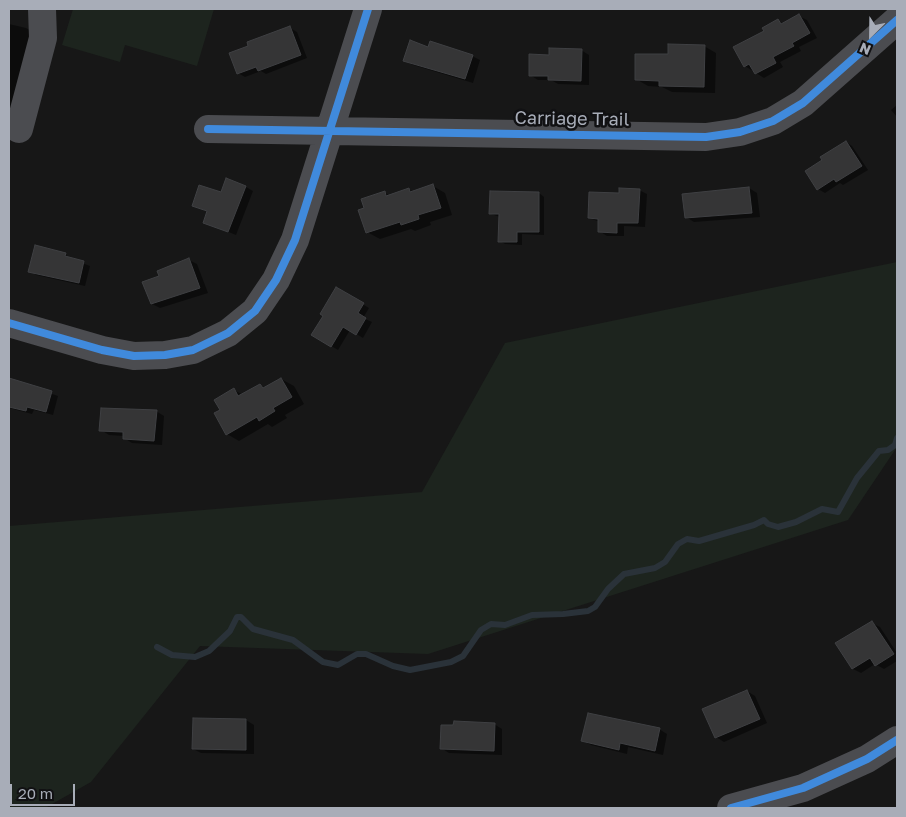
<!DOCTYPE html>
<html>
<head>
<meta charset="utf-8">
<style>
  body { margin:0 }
  #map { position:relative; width:906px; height:817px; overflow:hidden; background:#171717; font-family:"Golos Text",sans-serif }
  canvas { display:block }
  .frame { position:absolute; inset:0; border:10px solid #a8adb8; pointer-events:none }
  .north { position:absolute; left:846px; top:10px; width:50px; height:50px; -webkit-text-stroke:4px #111113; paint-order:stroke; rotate:203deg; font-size:14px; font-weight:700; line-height:20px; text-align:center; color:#a8adb8 }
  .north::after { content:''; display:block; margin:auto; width:18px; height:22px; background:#a8adb8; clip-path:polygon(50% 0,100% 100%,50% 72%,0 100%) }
  .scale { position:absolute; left:10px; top:784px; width:65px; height:22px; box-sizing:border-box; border:2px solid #a8adb8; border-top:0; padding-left:6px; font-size:15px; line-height:18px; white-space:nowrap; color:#a8adb8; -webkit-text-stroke:4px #111113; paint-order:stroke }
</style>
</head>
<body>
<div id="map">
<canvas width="906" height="817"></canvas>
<div class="frame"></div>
<div class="north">N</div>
<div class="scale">20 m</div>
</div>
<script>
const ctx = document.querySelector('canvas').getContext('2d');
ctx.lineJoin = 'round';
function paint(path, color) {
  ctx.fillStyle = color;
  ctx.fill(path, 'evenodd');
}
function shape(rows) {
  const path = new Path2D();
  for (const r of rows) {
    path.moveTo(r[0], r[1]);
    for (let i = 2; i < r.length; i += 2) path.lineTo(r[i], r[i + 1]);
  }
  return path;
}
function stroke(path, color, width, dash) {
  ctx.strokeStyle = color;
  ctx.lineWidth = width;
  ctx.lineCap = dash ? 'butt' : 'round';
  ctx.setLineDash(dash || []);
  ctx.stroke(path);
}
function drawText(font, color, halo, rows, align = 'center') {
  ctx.font = font + ' "Golos Text",sans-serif';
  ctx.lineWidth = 5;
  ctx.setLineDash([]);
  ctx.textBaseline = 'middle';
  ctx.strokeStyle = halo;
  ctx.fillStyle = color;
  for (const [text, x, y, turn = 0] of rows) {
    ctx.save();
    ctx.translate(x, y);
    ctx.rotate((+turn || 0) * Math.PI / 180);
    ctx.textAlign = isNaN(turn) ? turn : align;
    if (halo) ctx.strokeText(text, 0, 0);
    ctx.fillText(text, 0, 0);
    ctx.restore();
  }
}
paint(shape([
  [73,9,214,9,197,66,125,45,120,62,62,45],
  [897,262,897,447,848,520,428,654,200,646,91,782,45,808,9,808,9,526,422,492,505,343]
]), '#1d241e');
paint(shape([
  [799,16,807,20,817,38,799,47,801,51,780,62,783,67,764,78,745,66,765,31,778,21,784,24],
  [9,24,26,28,42,37,9,129],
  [290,28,297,32,307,58,266,74,261,71,245,77,238,73],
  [704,46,716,53,715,93,672,92,662,87,648,86,636,79,669,56],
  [429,49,472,56,480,60,473,83,413,65,405,61],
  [581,50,589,55,589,85,558,84,551,80,538,80,530,75,550,56],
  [897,105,897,117,891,110],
  [846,142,852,146,868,170,843,185,840,183,825,193,818,189,823,160],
  [433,186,445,193,452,215,430,222,431,225,415,231,411,229,380,239,367,232,366,208,384,192,390,196,408,189,414,192],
  [246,187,253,191,236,235,204,222,208,212,193,205],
  [749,188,757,193,760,217,694,222,686,217,684,195],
  [639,190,647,194,645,227,624,226,624,236,607,236,599,231,600,222,589,218,620,194],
  [539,193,544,197,544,235,522,234,522,245,505,244,500,241,500,217,491,214],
  [65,254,71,259,90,266,85,286,36,275,30,271],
  [189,260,197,264,208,293,160,308,152,304,160,276],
  [336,288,369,308,363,318,372,322,363,338,350,330,338,350,313,335,325,315],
  [9,379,58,396,53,415,34,410,32,414,9,408],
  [281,379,294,386,304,404,285,415,287,418,272,427,268,424,239,441,227,434,222,410,234,390,243,395,260,385,266,388],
  [156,411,164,416,162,445,132,443,124,438,124,436,109,435,101,430],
  [872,623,880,627,897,653,897,661,884,669,875,664,861,673,853,669,836,643],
  [747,691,755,696,767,723,724,742,716,737],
  [246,720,254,725,254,754,201,753,193,749],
  [494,724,502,729,502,755,449,753,441,748],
  [659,729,667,734,663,755,628,747,627,754,591,745,583,741]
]), '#0007');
stroke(shape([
  [157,647,172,655,195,657,209,651,230,631,237,617,241,617,253,629,293,640,323,662,338,665,357,654,366,654,393,666,410,670,451,662,463,656,481,630,491,624,505,625,532,615,563,614,588,611,595,607,608,589,624,574,655,568,665,562,678,544,687,539,699,541,754,525,764,520,768,524,778,527,796,522,822,509,838,512,857,478,879,451,888,450,895,445,897,438]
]), '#2a3239', 6);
const building = shape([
  [799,14,810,33,792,43,794,46,773,57,776,63,755,74,749,64,744,67,733,47,764,31,762,28,778,19,781,24,799,14],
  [290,26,301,55,258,71,256,67,237,74,229,53,248,46,247,42,290,26],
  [410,40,428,47,430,41,473,55,465,79,403,61,410,40],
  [668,44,705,45,704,87,659,86,659,81,635,80,635,54,668,54,668,44],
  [549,48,582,49,581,81,548,80,548,76,529,76,529,54,549,55,549,48],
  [846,141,862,166,836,182,834,179,817,190,805,171,822,160,820,157,846,141],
  [226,178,246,186,228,232,203,223,207,211,192,206,199,185,221,192,226,178],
  [433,184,441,208,418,215,419,219,401,225,400,222,366,233,358,210,364,208,361,199,385,191,386,196,409,188,410,192,433,184],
  [749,187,752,213,685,218,682,194,749,187],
  [619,188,640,189,638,223,617,223,617,233,598,232,598,219,588,218,589,192,619,193,619,188],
  [490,191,539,192,539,232,517,232,517,242,498,242,499,214,489,214,490,191],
  [35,245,66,253,65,256,84,261,79,283,28,272,35,245],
  [189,258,200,288,151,304,142,282,159,276,157,271,189,258],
  [336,287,364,303,358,313,366,318,356,335,343,327,331,347,311,335,323,316,320,314,336,287],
  [9,378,52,391,46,412,27,407,26,411,9,407,9,378],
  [281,378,292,397,273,408,275,411,259,421,257,417,226,435,214,413,220,410,214,400,234,388,238,396,260,384,263,388,281,378],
  [101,408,157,410,154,441,123,439,123,432,99,431,101,408],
  [872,621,894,654,875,666,870,658,852,669,835,643,872,621],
  [747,690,760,719,715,738,702,709,747,690],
  [588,713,660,728,655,751,620,743,619,750,581,741,588,713],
  [193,718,246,719,246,750,192,749,193,718],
  [454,721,495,723,494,751,440,749,441,725,453,725,454,721]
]);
paint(building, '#353536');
stroke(building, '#3f4043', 1);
stroke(shape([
  [19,129,43,38,42,9],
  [208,129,706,137,740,132,773,121,803,103,897,20],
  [9,323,102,350,134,356,165,355,193,350,228,333,255,311,276,280,295,240,368,9],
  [731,808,803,788,867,759,897,740]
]), '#4b4c50', 28);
stroke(shape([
  [208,129,706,137,740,132,773,121,803,103,897,20],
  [9,323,102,350,134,356,165,355,193,350,228,333,255,311,276,280,295,240,368,9],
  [731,808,803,788,867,759,897,740]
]), '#408adc', 8);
drawText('18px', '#a8adb8', '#111113', [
  ["Carriage Trail",572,119,1]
]);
</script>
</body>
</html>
